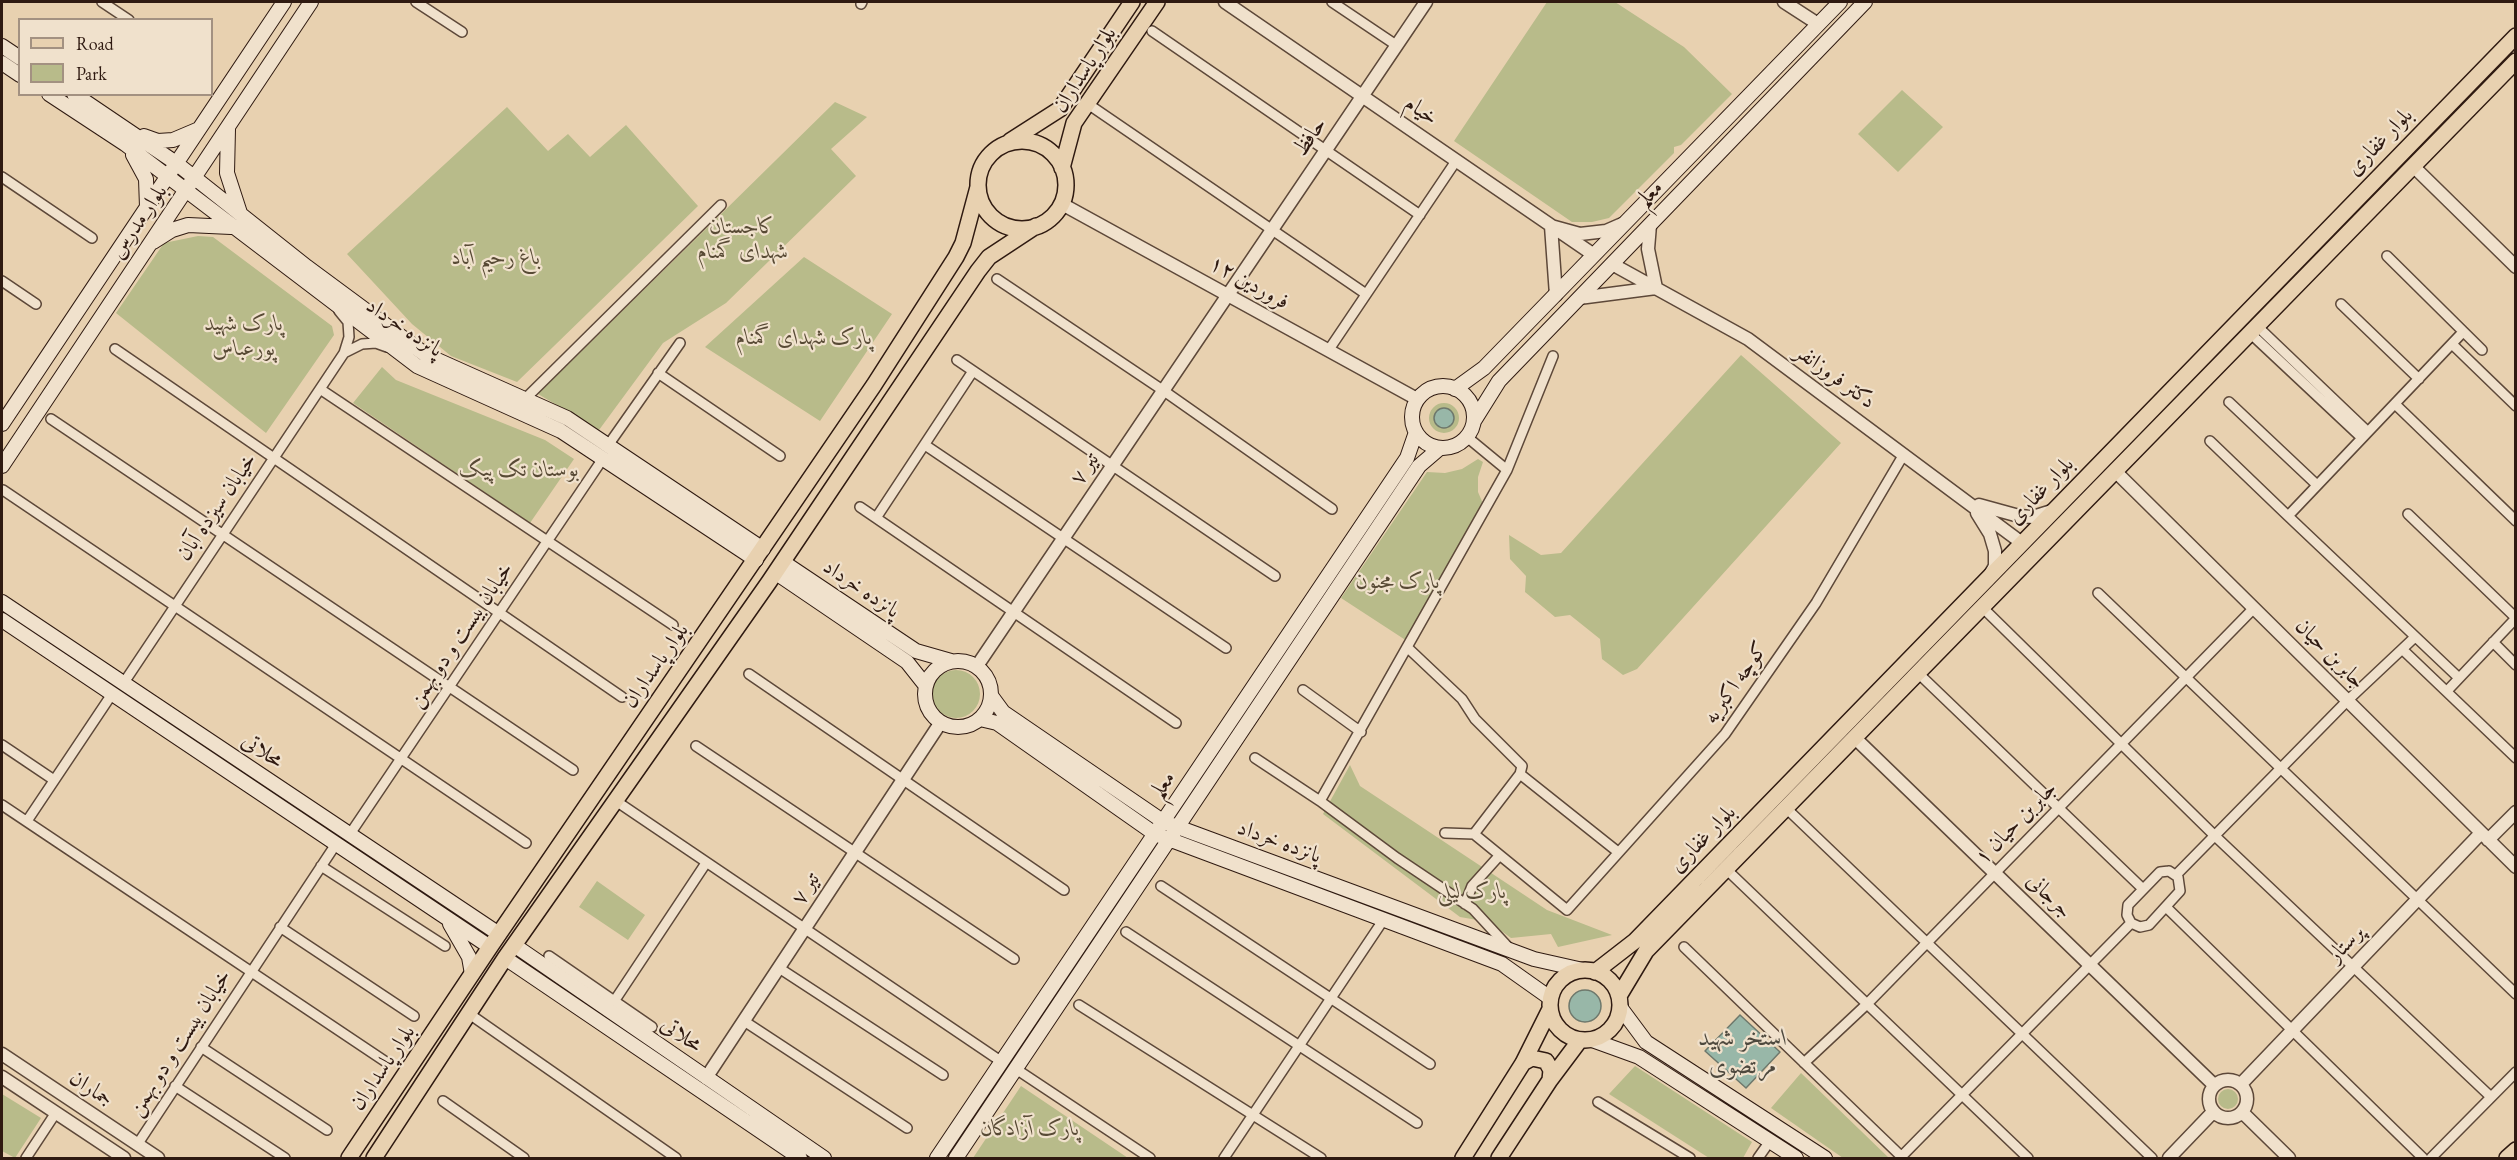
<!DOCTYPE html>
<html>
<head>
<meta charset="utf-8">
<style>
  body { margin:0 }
  #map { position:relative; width:2517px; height:1160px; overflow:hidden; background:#e8d1b0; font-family:"EB Garamond",serif }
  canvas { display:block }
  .frame { position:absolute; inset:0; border:3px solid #2f1a11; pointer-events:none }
  .legend { position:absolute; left:18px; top:18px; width:195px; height:78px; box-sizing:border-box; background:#f0e1cc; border:2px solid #a39181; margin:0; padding:8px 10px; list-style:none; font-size:18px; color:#2f1a11 }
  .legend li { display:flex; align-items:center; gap:12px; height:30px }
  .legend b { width:30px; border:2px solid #a39181 }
</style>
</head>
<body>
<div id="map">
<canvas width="2517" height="1160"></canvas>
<div class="frame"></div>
<ul class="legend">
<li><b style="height:8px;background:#e8d1b0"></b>Road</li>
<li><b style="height:16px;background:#b8bb8a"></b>Park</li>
</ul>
</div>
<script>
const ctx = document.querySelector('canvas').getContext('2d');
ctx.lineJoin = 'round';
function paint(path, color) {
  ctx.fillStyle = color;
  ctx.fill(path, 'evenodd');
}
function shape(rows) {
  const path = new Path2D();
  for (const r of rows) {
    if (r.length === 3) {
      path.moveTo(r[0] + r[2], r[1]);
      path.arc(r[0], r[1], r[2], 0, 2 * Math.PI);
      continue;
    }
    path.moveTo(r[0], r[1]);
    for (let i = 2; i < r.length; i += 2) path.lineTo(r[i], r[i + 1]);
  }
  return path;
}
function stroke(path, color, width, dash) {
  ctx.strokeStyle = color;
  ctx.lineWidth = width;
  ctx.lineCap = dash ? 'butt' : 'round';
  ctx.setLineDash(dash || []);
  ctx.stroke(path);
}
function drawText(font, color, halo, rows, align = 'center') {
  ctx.font = font + ' "EB Garamond",Amiri,serif';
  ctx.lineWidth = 4.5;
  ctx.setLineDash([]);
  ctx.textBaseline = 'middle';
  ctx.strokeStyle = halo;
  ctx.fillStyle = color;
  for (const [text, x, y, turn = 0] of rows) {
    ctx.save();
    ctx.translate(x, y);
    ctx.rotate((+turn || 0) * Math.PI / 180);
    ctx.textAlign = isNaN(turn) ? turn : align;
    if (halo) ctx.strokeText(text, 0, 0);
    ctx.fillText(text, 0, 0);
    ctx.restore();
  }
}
paint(shape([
  [1547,2,1615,2,1684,47,1732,94,1681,145,1674,147,1674,153,1609,218,1592,222,1572,222,1454,141],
  [1902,90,1943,127,1898,172,1858,134],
  [835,102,867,117,831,149,856,176,726,303,663,343,599,430,538,394],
  [507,107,548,151,568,134,590,157,626,125,698,206,517,382,451,356,412,324,347,254],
  [198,236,213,237,332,326,334,335,266,433,116,313,164,243],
  [804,257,892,314,820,421,705,347],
  [1741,355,1841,443,1637,669,1623,675,1602,659,1600,639,1570,615,1555,617,1525,592,1526,576,1510,559,1509,535,1541,555,1561,553],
  [382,367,396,380,545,440,574,459,530,523,353,403],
  [1444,418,15],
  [1478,459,1483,462,1478,477,1478,492,1484,506,1407,641,1341,598,1427,472,1445,473,1462,469],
  [956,694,24],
  [1350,765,1360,786,1547,910,1612,935,1558,947,1551,934,1511,938,1489,922,1460,917,1323,814],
  [597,881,645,915,628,940,579,907],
  [1635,1066,1752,1142,1743,1158,1709,1158,1609,1094],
  [1801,1073,1889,1158,1843,1158,1771,1108],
  [1021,1086,1128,1158,973,1158],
  [2228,1099,10],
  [2,1094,41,1118,15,1158,2,1151]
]), '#b8bb8a');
const water = shape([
  [1444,418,10],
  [1585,1006,16],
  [1740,1015,1780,1052,1746,1088,1705,1051,1740,1015]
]);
paint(water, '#98b7a8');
stroke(water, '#6e786c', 1.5);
const minor = shape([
  [102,2,129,20],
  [416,2,462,32],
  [1332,2,1396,45],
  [861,4,862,2],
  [1152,31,1420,215],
  [1088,104,1366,294],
  [2,177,92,238],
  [2387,256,2482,350],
  [997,279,1164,391,1332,509],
  [2,281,36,304],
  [2341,304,2419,379],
  [2257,326,2368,432],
  [2250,333,2362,438],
  [2452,344,2516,406],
  [115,349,622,697],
  [1328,351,1456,161],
  [344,353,362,344,376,343,387,347],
  [957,360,1275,576],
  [658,373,780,456],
  [320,389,673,625],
  [526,398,721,205],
  [2229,402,2317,485],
  [2395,404,2516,521],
  [51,419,573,770],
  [1467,437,1507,470,1320,801,1397,858,1473,909,1509,948],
  [2210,441,2288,516],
  [609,444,680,343],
  [925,445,1226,648],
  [1507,470,1553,356],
  [3,490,526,843],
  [860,507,1176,723],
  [2408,514,2516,618],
  [876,518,973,371],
  [2098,593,2516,994],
  [1982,607,2215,836,2491,1097],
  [2493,642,2516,665],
  [1408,648,1462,699,1475,719,1522,766,1520,774,1474,834],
  [2403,650,2516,758],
  [1918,673,2143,889],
  [749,674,1064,890],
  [2459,678,2288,516,2463,332],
  [123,684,344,353,349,337,348,322,339,311],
  [1303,690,1361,732],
  [2447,691,2516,618],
  [2,745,54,780],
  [696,746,1014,959],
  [1255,758,1320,801],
  [1520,774,1618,852],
  [616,801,1002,1062],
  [2,805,386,1062],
  [1786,808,2152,1158],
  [27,821,112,694],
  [1445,833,1474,834,1567,910,1725,734,1816,603,1904,454],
  [350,834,604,457],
  [321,866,445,946],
  [1726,869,2028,1158],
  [2169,871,2178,877,2180,891,2149,925,2140,927,2131,923,2127,915,2128,905,2160,872,2169,871],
  [2176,875,2347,701,2415,637],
  [1161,886,1430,1064],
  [1465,904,1472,886,1499,856],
  [2166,907,2423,1158],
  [280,927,414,1016],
  [1126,932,1417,1123],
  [1684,947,1903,1158],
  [549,956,652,1027],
  [779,968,943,1075],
  [615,1000,706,863],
  [1079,1005,1321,1158],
  [468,1013,676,1158],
  [744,1021,907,1128],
  [201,1047,327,1130],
  [1804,1063,1867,1004,2254,608],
  [1016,1069,1150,1158],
  [175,1086,285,1158],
  [443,1101,524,1158],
  [1598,1102,1690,1158],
  [137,1145,336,844],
  [1901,1157,2131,923],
  [26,1158,55,1114],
  [1224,1158,1384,919],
  [1758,1158,1770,1141],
  [2431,1158,2516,1072]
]);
const tertiary = shape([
  [1225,2,1594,255],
  [1784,2,1818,24],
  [2413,166,2516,267],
  [1062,204,1417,399],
  [1612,264,1748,339,2022,543],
  [1556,295,1551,226,1580,234,1606,231,1622,224],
  [1579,298,1656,288,1648,249,1650,225],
  [2115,471,2516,867],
  [1979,505,2019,516,2033,517,2055,510],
  [1977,513,1990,534,1995,551,1995,566,1991,573],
  [977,666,1426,2],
  [1855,738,2214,1085],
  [2488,840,2516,812],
  [2,1054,158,1158],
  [2,1077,124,1158],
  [706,1078,941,722],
  [2228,1099,19],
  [2241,1084,2481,833],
  [2242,1112,2289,1158],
  [2169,1158,2213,1112]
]);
const secondary = shape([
  [2,46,20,58],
  [2,63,20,75],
  [49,94,125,144,417,366,561,431,756,560],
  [74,94,176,163,307,267,426,355,567,418,763,549],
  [228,129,227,173,240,213],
  [144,136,158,141,173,140,199,129],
  [133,155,146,179,147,207],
  [153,242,172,230,188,225,231,227],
  [1443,417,31],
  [1455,389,1484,368,1840,2],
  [1474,421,1499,381,1865,2],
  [2,424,284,2],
  [2,466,311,2],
  [783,562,916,651,951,661],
  [776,573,907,662,926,686],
  [2,602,499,934],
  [2,620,490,947],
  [958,694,33],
  [992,697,1003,712,1164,822,1534,959,1583,970],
  [980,719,997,723,1155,834,1502,964,1550,998],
  [450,924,469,957,472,974],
  [514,945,824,1158],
  [505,958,800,1158],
  [1620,1007,1646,1042,1825,1158],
  [1592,1040,1639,1057,1796,1158],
  [937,1158,1407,458,1416,432],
  [956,1158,1419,466,1440,448]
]);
const primary = shape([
  [1010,141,1060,109,1132,2],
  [1022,185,44],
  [1062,168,1074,123,1157,2],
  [1585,1005,35],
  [1595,972,1635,941,2516,36],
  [1619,996,1646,951,2516,61],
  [1523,1063,1532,1058,1546,1061,1551,1070,1550,1080],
  [349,1158,490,947,874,385,956,257,963,243,978,187],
  [374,1158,505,958,769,582,978,271,989,257,1036,226],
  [1463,1158,1523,1063,1550,1009],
  [1499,1158,1550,1080,1580,1040],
  [2507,1158,2516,1150]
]);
stroke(minor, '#5d4839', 12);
stroke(tertiary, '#5d4839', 15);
stroke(secondary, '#2f1a11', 16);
stroke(primary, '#2f1a11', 18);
stroke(minor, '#f0e1cc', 9);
stroke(tertiary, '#f0e1cc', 12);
stroke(secondary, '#f0e1cc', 14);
stroke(primary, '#e8d1b0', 15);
drawText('22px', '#2f1a11', '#f0e1cc', [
  ["بلوار پاسداران",1085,70,-57],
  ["خیام",1421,111,34],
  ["حافظ",1310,137,-56],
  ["بلوار غفاری",2380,142,-46],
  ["معلم",1650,194,-46],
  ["بلوار مدرس",139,222,-56],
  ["۱۲ فروردین",1249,283,29],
  ["پانزده خرداد",404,328,34],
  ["دکتر فروزانفر",1835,377,36],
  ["۷ تیر",1085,469,-56],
  ["بلوار غفاری",2041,491,-46],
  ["خیابان سیزده آبان",217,507,-56],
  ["پانزده خرداد",861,589,34],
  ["خیابان بیست و دو بهمن",461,635,-56],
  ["جابربن حیان",2330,654,45],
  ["بلوار پاسداران",656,666,-55],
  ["کوچه اکبریه",1736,683,-55],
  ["محلاتی",262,751,34],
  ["معلم",1163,785,-56],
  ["جابربن حیان ۱",2016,823,-46],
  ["بلوار غفاری",1703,839,-46],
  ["پانزده خرداد",1279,842,20],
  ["۷ تیر",806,889,-57],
  ["جرجانی",2049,896,44],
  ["پرستار",2346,944,-46],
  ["محلاتی",681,1035,35],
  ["خیابان بیست و دو بهمن",180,1043,-57],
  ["بلوار پاسداران",383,1068,-56],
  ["جماران",91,1089,34]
]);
drawText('italic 22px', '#584a35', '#f0e1cc', [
  ["کاجستان",743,227],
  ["شهدای گمنام",743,252],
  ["باغ رحیم آباد",496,258],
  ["پارک شهید",244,324],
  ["پورعباس",244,349],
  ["پارک شهدای گمنام",804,338],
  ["بوستان تک پیک",519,470],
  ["پارک مجنون",1398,582],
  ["پارک لیلی",1472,892],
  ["پارک آزادگان",1030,1129]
]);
drawText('italic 24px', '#4e493e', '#f0e1cc', [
  ["استخر شهید",1743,1038],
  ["مرتضوی",1743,1066]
]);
</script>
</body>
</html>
